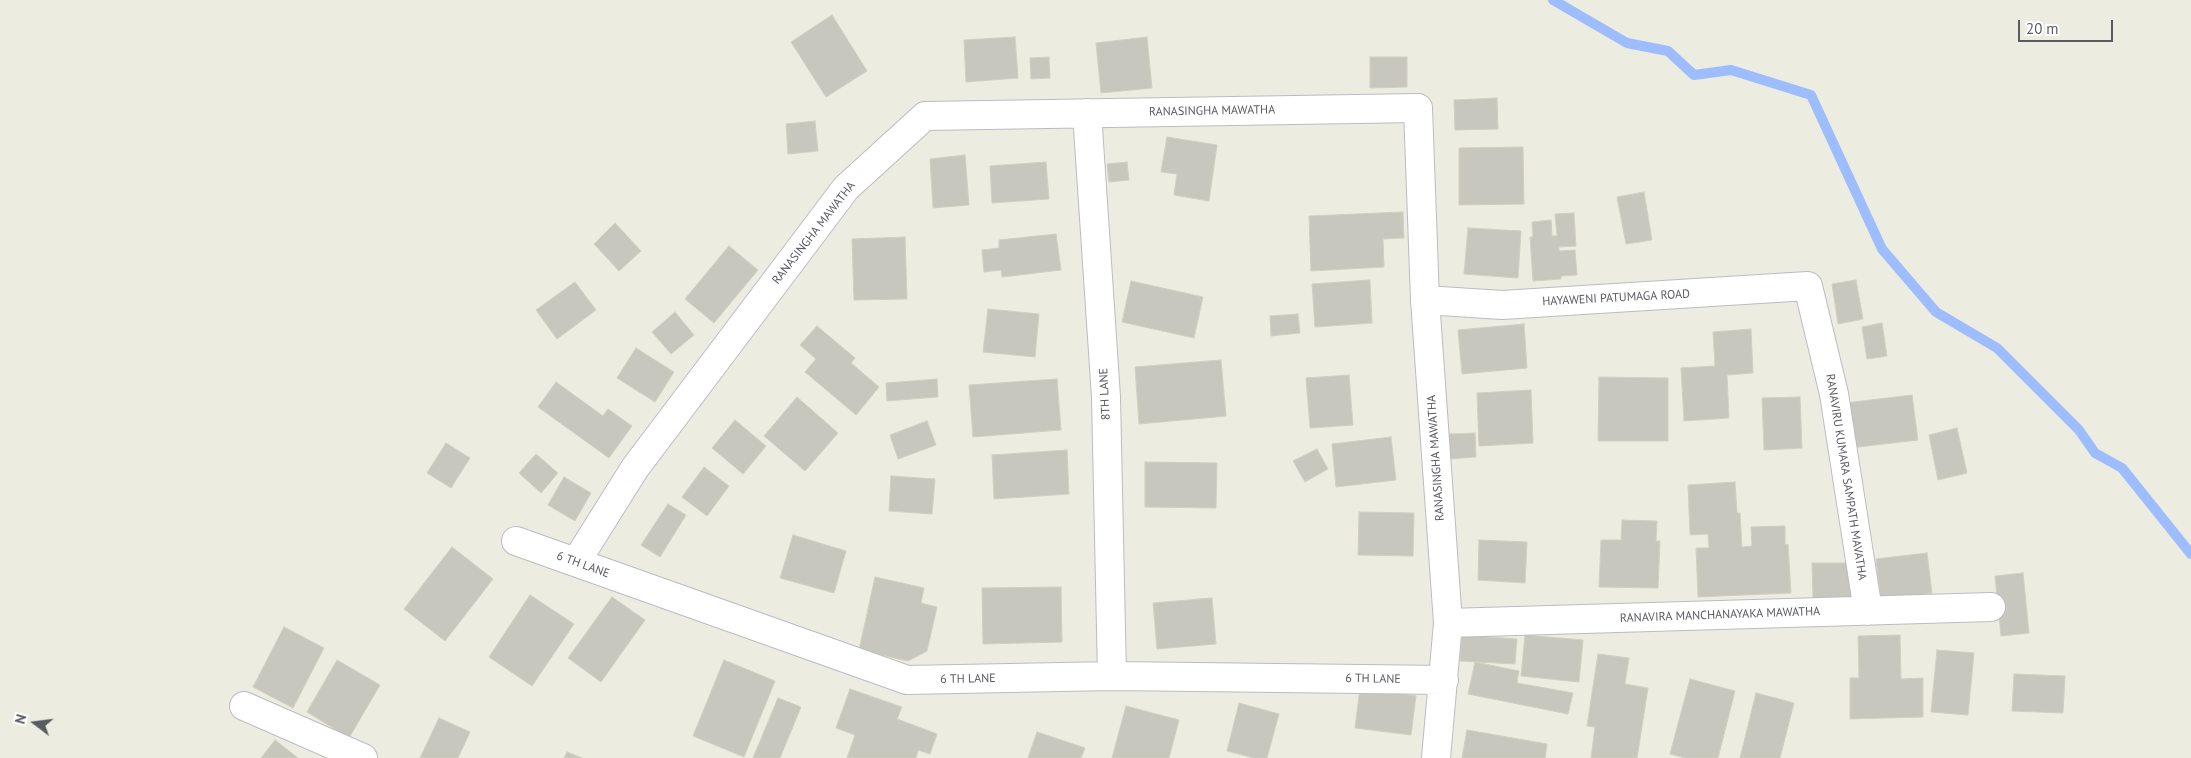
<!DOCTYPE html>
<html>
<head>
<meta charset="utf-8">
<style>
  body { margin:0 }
  #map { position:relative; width:2191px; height:758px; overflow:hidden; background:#ecece0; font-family:"PT Sans",sans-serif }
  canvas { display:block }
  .north { position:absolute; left:10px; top:698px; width:50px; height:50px; -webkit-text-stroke:4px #fff; paint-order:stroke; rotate:285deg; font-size:14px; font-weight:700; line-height:20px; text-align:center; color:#595b62 }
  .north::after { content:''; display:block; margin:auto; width:18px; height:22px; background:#595b62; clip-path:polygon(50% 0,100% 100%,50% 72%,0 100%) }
  .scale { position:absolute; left:2018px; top:20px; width:95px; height:22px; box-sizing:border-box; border:2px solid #595b62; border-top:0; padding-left:6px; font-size:15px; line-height:18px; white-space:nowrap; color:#595b62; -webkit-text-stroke:4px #fff; paint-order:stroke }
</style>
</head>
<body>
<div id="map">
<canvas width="2191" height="758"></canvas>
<div class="north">N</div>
<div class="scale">20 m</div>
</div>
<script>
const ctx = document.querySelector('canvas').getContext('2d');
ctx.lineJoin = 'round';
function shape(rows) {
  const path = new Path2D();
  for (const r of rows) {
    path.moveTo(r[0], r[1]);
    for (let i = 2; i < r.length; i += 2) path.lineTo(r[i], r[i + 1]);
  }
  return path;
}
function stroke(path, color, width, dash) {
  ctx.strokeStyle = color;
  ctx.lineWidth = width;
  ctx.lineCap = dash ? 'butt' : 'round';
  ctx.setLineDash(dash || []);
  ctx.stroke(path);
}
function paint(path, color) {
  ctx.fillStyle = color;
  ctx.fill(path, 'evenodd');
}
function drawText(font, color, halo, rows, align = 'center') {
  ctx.font = font + ' "PT Sans",sans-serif';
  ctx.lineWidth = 4;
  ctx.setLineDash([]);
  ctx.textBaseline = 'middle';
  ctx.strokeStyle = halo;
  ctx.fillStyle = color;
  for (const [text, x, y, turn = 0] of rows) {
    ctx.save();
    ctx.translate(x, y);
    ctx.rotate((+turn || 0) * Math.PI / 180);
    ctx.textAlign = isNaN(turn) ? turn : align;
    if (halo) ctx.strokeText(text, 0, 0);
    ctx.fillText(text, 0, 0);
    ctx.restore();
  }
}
stroke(shape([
  [1553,0,1627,43,1668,51,1694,75,1731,70,1811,95,1882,249,1936,312,1997,348,2079,430,2095,453,2122,468,2191,554]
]), '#9ebdfe', 10);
const building = shape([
  [832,15,867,71,826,97,791,42,832,15],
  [1015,37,1018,78,966,82,964,40,1015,37],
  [1147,37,1152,88,1101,93,1096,43,1147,37],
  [1049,57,1050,78,1031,79,1030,58,1049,57],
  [1370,57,1407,57,1407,87,1370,88,1370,57],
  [1497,98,1498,129,1455,130,1454,100,1497,98],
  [815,121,818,151,788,154,786,124,815,121],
  [1167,137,1217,145,1209,201,1174,195,1177,174,1161,172,1167,137],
  [1523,147,1524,204,1459,205,1459,148,1523,147],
  [965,155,969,205,933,208,930,159,965,155],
  [1046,162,1049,199,992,203,990,166,1046,162],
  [1127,162,1129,180,1109,182,1107,164,1127,162],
  [1644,192,1652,240,1626,244,1617,197,1644,192],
  [1403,212,1404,238,1383,239,1384,267,1311,271,1309,216,1403,212],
  [1574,213,1576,246,1559,247,1559,251,1575,250,1577,275,1561,276,1561,279,1533,281,1530,237,1533,237,1532,222,1551,220,1552,236,1557,236,1555,214,1574,213],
  [615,223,641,251,619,271,594,244,615,223],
  [1468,228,1521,231,1518,278,1464,274,1468,228],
  [1056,234,1061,270,1002,277,1001,270,984,272,982,250,999,248,999,240,1056,234],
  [905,237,907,299,854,300,852,239,905,237],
  [729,246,758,270,714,323,685,299,729,246],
  [1370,280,1372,323,1315,327,1312,284,1370,280],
  [1856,280,1863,319,1838,324,1832,284,1856,280],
  [1131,281,1203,297,1194,338,1122,322,1131,281],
  [575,282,596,310,557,339,536,310,575,282],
  [988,309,1039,314,1035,357,983,352,988,309],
  [675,312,694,335,671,354,652,332,675,312],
  [1298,314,1300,333,1271,336,1270,316,1298,314],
  [1882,323,1887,356,1867,359,1862,327,1882,323],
  [1524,324,1527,368,1462,374,1458,330,1524,324],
  [817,326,855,358,851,363,879,387,856,415,805,372,816,359,800,345,817,326],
  [1751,329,1753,373,1727,375,1729,418,1684,421,1681,368,1715,366,1713,332,1751,329],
  [636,348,674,372,655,402,617,378,636,348],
  [1221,360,1226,416,1139,424,1135,367,1221,360],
  [1349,375,1353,425,1310,428,1306,378,1349,375],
  [1599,377,1668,378,1668,441,1598,441,1599,377],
  [937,379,938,397,887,401,886,383,937,379],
  [1057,379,1061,430,973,437,969,385,1057,379],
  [556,382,603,416,608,409,632,426,609,458,538,407,556,382],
  [1531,390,1533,443,1479,446,1477,393,1531,390],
  [1912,395,1918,440,1850,448,1845,403,1912,395],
  [797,397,838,433,805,471,764,436,797,397],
  [1800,397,1802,448,1764,450,1762,398,1800,397],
  [735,420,766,446,743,474,712,448,735,420],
  [927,421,936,445,898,459,890,435,927,421],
  [1957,428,1967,473,1938,480,1929,435,1957,428],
  [1475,433,1476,457,1450,459,1449,434,1475,433],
  [1391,437,1396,480,1336,487,1332,444,1391,437],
  [446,443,470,458,451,488,427,473,446,443],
  [1317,449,1328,469,1305,482,1293,461,1317,449],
  [1067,450,1069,494,994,499,992,455,1067,450],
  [536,454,558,473,541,493,519,473,536,454],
  [1145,462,1217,463,1216,508,1145,507,1145,462],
  [704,467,729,486,707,516,682,497,704,467],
  [891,476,935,479,932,514,889,511,891,476],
  [564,477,591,493,575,521,548,505,564,477],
  [1735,482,1737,513,1740,513,1742,547,1752,546,1751,527,1785,526,1785,545,1788,544,1791,593,1698,597,1696,548,1709,548,1708,534,1690,535,1688,485,1735,482],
  [668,504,686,515,660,557,641,545,668,504],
  [1359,512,1414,513,1413,556,1358,555,1359,512],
  [1622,520,1657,521,1656,541,1660,541,1658,588,1599,587,1601,540,1621,540,1622,520],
  [793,535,846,551,834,593,780,578,793,535],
  [1479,540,1527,542,1525,583,1478,580,1479,540],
  [452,547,493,579,445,641,404,609,452,547],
  [1927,553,1932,593,1881,600,1876,559,1927,553],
  [1812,563,1854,563,1854,599,1813,599,1812,563],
  [2023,573,2029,633,2001,636,1995,576,2023,573],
  [875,577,924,588,921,603,937,607,927,651,908,661,859,650,875,577],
  [1061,587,1062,642,983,644,982,588,1061,587],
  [530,595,574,624,532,686,489,657,530,595],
  [612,597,645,620,601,682,568,658,612,597],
  [1212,598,1216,644,1157,649,1153,603,1212,598],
  [284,627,324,648,293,708,253,687,284,627],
  [1462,635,1517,639,1515,664,1460,661,1462,635],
  [1525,635,1583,640,1579,682,1521,676,1525,635],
  [1900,635,1901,679,1923,678,1923,717,1850,719,1850,678,1859,678,1858,636,1900,635],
  [1937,650,1974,653,1968,715,1931,712,1937,650],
  [1598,654,1629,658,1625,684,1648,688,1637,758,1591,758,1595,727,1587,726,1598,654],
  [337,660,380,685,349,738,307,712,337,660],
  [724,660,775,681,744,757,693,736,724,660],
  [1475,662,1519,671,1517,683,1573,693,1568,714,1468,694,1475,662],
  [2014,674,2065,676,2063,713,2012,711,2014,674],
  [1690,679,1735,691,1718,758,1685,758,1670,754,1690,679],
  [1360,688,1416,696,1411,735,1355,728,1360,688],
  [850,689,902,707,897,719,937,734,930,754,918,750,916,758,847,758,855,735,836,728,850,689],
  [1756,693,1794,703,1780,758,1740,758,1756,693],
  [778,698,801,707,780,758,753,758,778,698],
  [1239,703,1279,714,1267,758,1254,758,1227,751,1239,703],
  [1126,706,1179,720,1169,758,1112,758,1126,706],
  [439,718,470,732,458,758,420,758,439,718],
  [1467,730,1547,744,1545,758,1462,758,1467,730],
  [1037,732,1085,748,1081,758,1028,758,1037,732],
  [275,740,298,758,261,758,275,740],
  [567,752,582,758,564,758,567,752]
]);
paint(building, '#c7c7bd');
stroke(building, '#d1d0bf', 1);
const street = shape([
  [1087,113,1106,397,1112,676],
  [1425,300,1502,305,1808,286,1834,394,1868,611],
  [516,541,907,680,1112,676,1444,680],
  [576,562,635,468,846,188,925,116,1418,108,1425,300,1448,623,1436,758],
  [1448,623,1991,607],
  [244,706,363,758]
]);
stroke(street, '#bbbcc2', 30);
stroke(street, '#fff', 28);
drawText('12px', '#595b62', '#fff', [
  ["RANASINGHA MAWATHA",1212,111,-1],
  ["RANASINGHA MAWATHA",814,233,-52],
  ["HAYAWENI PATUMAGA ROAD",1616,298,-3],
  ["8TH LANE",1105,394,-93],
  ["RANASINGHA MAWATHA",1436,458,-94],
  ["RANAVIRU KUMARA SAMPATH MAVATHA",1846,477,81],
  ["6 TH LANE",583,565,20],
  ["RANAVIRA MANCHANAYAKA MAWATHA",1720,615,-2],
  ["6 TH LANE",968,679,-1],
  ["6 TH LANE",1373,679,1]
]);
</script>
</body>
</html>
